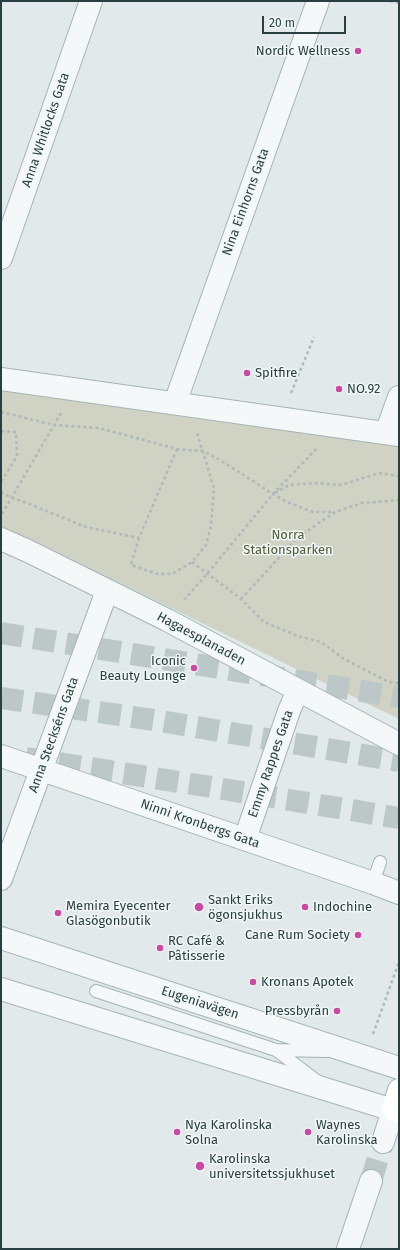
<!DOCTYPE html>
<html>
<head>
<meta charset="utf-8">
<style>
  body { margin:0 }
  #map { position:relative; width:400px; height:1250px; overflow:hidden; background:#e1e9ea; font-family:"Fira Sans",sans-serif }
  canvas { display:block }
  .frame { position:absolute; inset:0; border:2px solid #2a3f41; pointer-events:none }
  .scale { position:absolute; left:262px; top:16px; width:84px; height:18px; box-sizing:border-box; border:2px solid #2a3f41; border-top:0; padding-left:5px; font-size:12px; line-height:14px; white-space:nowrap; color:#2a3f41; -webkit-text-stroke:3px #f1f7f7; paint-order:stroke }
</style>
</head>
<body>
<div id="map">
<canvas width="400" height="1250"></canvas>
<div class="frame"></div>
<div class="scale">20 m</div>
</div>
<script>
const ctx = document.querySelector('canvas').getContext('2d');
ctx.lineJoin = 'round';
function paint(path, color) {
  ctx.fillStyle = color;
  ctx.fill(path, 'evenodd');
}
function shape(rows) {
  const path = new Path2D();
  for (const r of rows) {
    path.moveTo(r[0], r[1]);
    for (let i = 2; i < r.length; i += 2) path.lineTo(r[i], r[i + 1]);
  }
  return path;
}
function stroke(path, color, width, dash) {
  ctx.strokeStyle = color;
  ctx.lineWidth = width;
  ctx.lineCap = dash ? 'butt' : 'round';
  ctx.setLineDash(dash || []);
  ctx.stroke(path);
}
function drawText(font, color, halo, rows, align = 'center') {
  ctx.font = font + ' "Fira Sans",sans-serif';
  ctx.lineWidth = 3;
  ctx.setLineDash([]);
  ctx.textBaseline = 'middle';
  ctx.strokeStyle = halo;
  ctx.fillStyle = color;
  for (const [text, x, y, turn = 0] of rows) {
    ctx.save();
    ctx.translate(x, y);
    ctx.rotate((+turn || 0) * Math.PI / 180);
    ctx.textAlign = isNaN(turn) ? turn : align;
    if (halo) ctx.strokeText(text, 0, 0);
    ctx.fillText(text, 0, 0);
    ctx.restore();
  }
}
paint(shape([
  [1,384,171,415,399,446,399,719,167,606,1,526]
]), '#d0d3c3');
stroke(shape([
  [371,1181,383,1142]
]), '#bcc7c8', 22, [22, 11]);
stroke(shape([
  [1,633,399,697],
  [1,698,154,720,399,761],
  [26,758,205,786,399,818]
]), '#bcc7c8', 22, [22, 11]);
const lane = shape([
  [373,883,380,862],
  [96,991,276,1050,327,1051],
  [276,1050,317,1081]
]);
const street = shape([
  [1,258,91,1],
  [1,379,399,435],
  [175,403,318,1],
  [386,433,399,397],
  [1,539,30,552,167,620,399,744],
  [1,756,373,883,399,893],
  [245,839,289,711,298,690],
  [1,879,107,591],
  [1,938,399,1068],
  [1,989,393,1110,383,1142],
  [348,1249,371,1181]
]);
const secondary = shape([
  [399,1090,393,1110,399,1112]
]);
stroke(lane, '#a6b3b4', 14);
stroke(street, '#a6b3b4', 24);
stroke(secondary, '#a6b3b4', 24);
stroke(shape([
  [390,1,399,3],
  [291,393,314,337],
  [1,412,54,425,99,428,177,449,203,451,220,460,273,494,285,501,313,512,335,512],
  [1,431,16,432,17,456,1,482],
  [1,492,12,498,22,501,86,527,139,538,177,449],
  [275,493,289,485,314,483,341,485,379,473,399,476],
  [2,514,61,413],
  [139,538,131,565,158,574,172,574,192,562,206,545,211,526,214,488,197,433],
  [192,562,241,599,264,622,298,636,321,642,344,659,389,682,399,683],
  [1,591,2,591],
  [241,599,297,538,335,512,362,503,399,500],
  [184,600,207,574,273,494,316,449],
  [373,1034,399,962]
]), '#afb9ba', 2.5, [3, 3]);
stroke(lane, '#f4f8f8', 12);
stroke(street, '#f4f8f8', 22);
stroke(secondary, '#fff', 22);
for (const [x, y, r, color] of [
  [358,51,4,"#cc49a3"],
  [247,373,4,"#cc49a3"],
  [339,389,4,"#cc49a3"],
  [194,668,4,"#cc49a3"],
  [199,907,5,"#cc49a3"],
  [305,907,4,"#cc49a3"],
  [58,913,4,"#cc49a3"],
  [358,935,4,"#cc49a3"],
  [160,948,4,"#cc49a3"],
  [253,982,4,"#cc49a3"],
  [337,1011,4,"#cc49a3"],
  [177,1132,4,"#cc49a3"],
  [308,1132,4,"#cc49a3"],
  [200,1166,5,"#cc49a3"]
]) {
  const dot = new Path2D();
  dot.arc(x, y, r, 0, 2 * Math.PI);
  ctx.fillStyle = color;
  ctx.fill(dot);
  stroke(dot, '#f1f7f7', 1.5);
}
drawText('13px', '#2a3f41', '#f1f7f7', [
  ["Nordic Wellness",350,51,"right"],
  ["Spitfire",255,373],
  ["NO.92",347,389],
  ["Iconic",186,661,"right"],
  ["Beauty Lounge",186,676,"right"],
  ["Sankt Eriks",208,900],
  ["ögonsjukhus",208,915],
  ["Memira Eyecenter",66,906],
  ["Glasögonbutik",66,921],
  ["Indochine",313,907],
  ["Cane Rum Society",350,935,"right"],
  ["RC Café &",168,941],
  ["Pâtisserie",168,956],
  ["Kronans Apotek",261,982],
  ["Pressbyrån",329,1011,"right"],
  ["Nya Karolinska",185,1125],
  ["Solna",185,1140],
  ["Waynes",316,1125],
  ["Karolinska",316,1140],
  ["Karolinska",209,1159],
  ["universitetssjukhuset",209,1174]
], 'left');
drawText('13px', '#2a3f41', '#f1f7f7', [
  ["Anna Whitlocks Gata",46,130,-71],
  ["Nina Einhorns Gata",246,202,-70],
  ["Hagaesplanaden",201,639,28],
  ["Anna Steckséns Gata",54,735,-70],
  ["Emmy Rappes Gata",271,764,-71],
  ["Ninni Kronbergs Gata",200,824,19],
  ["Eugeniavägen",200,1003,18]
]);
drawText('13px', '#525d37', '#f1f7f7', [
  ["Norra",288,535],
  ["Stationsparken",288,550]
]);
</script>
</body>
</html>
